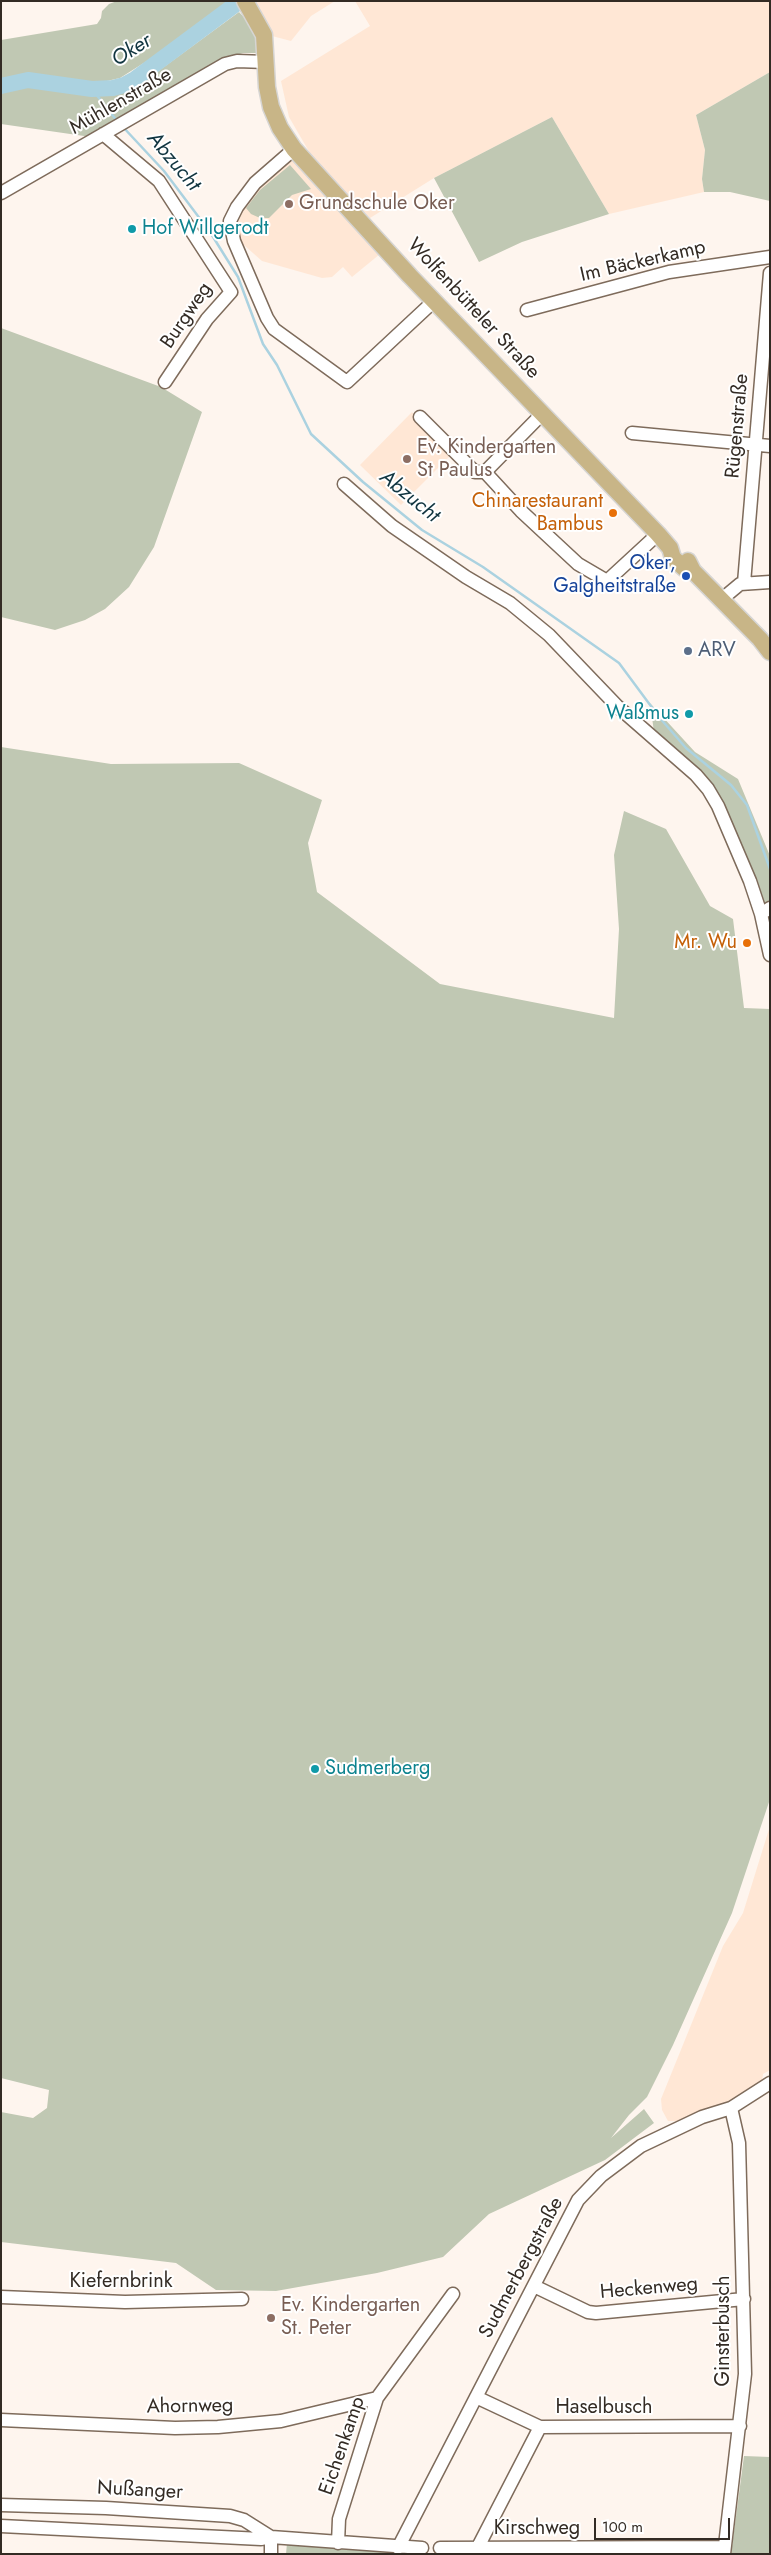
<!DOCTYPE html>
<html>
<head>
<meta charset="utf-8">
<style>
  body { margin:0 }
  #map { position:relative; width:771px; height:2555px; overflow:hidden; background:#fef5ee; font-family:Jost,sans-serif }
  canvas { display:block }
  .frame { position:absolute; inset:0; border:2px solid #332b24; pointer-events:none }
  .scale { position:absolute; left:594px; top:2518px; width:136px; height:22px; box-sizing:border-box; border:2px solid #332b24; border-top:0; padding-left:6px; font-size:15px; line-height:18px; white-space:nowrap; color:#332b24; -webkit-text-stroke:4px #fff; paint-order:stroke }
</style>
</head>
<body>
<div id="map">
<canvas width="771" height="2555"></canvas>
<div class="frame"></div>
<div class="scale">100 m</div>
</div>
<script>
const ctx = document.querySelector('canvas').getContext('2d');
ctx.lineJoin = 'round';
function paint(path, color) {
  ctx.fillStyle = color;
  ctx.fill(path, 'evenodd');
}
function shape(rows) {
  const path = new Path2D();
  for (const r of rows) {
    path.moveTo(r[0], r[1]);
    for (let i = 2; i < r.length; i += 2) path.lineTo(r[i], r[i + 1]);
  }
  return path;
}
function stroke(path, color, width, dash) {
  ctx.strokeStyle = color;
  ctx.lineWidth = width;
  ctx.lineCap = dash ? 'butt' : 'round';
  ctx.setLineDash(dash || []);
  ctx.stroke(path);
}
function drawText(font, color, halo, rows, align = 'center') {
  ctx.font = font + ' Jost,sans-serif';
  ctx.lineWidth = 4;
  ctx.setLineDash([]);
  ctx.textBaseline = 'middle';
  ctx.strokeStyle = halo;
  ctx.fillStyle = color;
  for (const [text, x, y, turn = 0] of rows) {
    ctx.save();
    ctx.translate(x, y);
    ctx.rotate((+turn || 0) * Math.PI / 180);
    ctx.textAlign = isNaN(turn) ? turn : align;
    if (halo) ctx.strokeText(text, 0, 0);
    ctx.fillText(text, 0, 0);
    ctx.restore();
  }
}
paint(shape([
  [256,1,335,1,311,16,291,41,272,36],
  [355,1,770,1,770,72,696,115,705,150,702,179,704,192,609,214,552,117,434,178,370,218,311,155,289,117,281,81,370,26],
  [291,159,380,254,352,277,343,267,332,277,322,278,262,261,236,238,234,220,258,187],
  [412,412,453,453,401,505,360,465],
  [770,1826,770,2070,763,2074,762,2082,724,2107,679,2121,668,2121,662,2110,661,2099,723,1946,743,1913]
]), '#ffe7d5');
paint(shape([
  [117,1,235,1,180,40,120,78,98,83,29,74,1,81,1,40,97,24,101,18,102,11,109,4],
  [239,12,254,28,260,48,256,53,243,53,220,61,91,137,1,124,1,91,29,84,104,93,121,91,149,78],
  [770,72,770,201,730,192,704,192,702,179,705,150,696,115],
  [552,117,609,214,522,242,479,262,434,178],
  [290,165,311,189,292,195,269,218,260,218,251,214,246,208,260,190],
  [1,328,161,387,202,412,154,547,129,587,105,609,85,620,55,630,1,617],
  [650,703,695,752,738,779,770,856,770,939,710,782,654,732],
  [1,747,111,764,239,763,322,800,308,843,317,892,440,984,614,1018,619,929,614,855,624,811,666,829,710,906,733,919,744,1008,770,1009,770,1799,732,1913,673,2045,647,2097,629,2115,611,2138,644,2109,654,2123,605,2160,489,2214,443,2257,377,2273,276,2291,216,2290,176,2263,1,2242,1,2112,33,2118,47,2108,49,2090,1,2078],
  [744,2456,770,2457,770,2554,731,2554],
  [287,2543,402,2550,401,2554,286,2554]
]), '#c0c8b3');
stroke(shape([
  [92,89,117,121],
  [123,127,164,171,210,232,238,277,263,344,277,365,311,434,363,482,422,530,483,567,619,663,659,717,686,748,731,785,747,805,770,869]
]), '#abd2e0', 2.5);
stroke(shape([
  [1,86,28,80,92,89,113,88,124,85,135,79,240,1]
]), '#abd2e0', 16);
const minor = shape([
  [103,134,159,181,231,292,207,319,165,382],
  [294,149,255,183,237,207,230,221,234,241,267,318,274,329,347,382,434,301],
  [1,193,225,64,237,61,266,62],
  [527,310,669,272,770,257],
  [542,414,485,472,521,511,578,564,607,581,658,534],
  [420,417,475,472,485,472],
  [632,433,770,446],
  [344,484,392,526,466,577,510,603,549,635,617,706,696,775,708,789,718,806,750,881,761,914],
  [744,583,770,273],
  [722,599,740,584,770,582],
  [770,908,761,914,770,955],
  [534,2286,588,2312,596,2313,744,2299],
  [1,2297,125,2302,242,2299],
  [476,2397,540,2427,740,2426],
  [1,2420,175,2428,218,2427,281,2421,377,2398],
  [1,2505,106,2508,230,2516,244,2520,271,2537],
  [1,2526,261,2539,271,2537,422,2548],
  [338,2543,339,2519,377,2398,453,2294],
  [478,2547,540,2427],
  [398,2548,578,2200,601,2176,641,2146,702,2117,731,2108,770,2083],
  [440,2548,724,2547],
  [271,2554,271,2537],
  [724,2554,745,2374,739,2143,731,2108]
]);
const major = shape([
  [245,1,264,35,267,87,271,107,280,128,294,149,410,276,658,534,670,548,673,558,684,568,693,571],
  [688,561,693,571,760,639,770,652]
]);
stroke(minor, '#7e6b5b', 15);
stroke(major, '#d6d5d3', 19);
stroke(minor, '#fff', 12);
stroke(major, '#c8b587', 16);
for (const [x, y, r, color] of [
  [289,204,5,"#8d6e63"],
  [132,229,5,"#0f9aa8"],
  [407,459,5,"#8d6e63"],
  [613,513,5,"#e8710a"],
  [686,576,5,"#1a4fb4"],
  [688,651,5,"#5c6f8a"],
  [689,714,5,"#0f9aa8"],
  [747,943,5,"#e8710a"],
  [315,1769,5,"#0f9aa8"],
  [271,2318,5,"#8d6e63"]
]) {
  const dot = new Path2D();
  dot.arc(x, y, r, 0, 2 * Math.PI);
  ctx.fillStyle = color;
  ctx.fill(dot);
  stroke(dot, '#fff', 2);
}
drawText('20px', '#332b24', '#fff', [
  ["Mühlenstraße",121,102,-30],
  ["Im Bäckerkamp",643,262,-13],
  ["Wolfenbütteler Straße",473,309,47],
  ["Burgweg",187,316,-56],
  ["Rügenstraße",738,426,-85],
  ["Sudmerbergstraße",522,2268,-62],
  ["Kiefernbrink",121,2282],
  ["Heckenweg",649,2289,-5],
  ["Ginsterbusch",724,2331,-90],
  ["Ahornweg",190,2407,-1],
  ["Haselbusch",604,2408],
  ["Eichenkamp",343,2446,-71],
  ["Nußanger",140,2491,3],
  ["Kirschweg",537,2529]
]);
drawText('20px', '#785e54', '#fff', [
  ["Grundschule Oker",299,204],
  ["Ev. Kindergarten",417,448],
  ["St Paulus",417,471],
  ["Ev. Kindergarten",281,2306],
  ["St. Peter",281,2329]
], 'left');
drawText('20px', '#0d838f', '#fff', [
  ["Hof Willgerodt",142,229],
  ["Waßmus",679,714,"right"],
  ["Sudmerberg",325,1769]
], 'left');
drawText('20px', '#c56008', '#fff', [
  ["Chinarestaurant",603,502],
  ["Bambus",603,525],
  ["Mr. Wu",737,943]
], 'right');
drawText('20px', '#164399', '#fff', [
  ["Oker,",676,564],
  ["Galgheitstraße",676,587]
], 'right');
drawText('20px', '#4e5e75', '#fff', [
  ["ARV",698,651]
], 'left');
drawText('italic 21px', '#113540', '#fff', [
  ["Oker",132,51,-32],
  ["Abzucht",173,162,50],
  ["Abzucht",409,497,39]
]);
</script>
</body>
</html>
